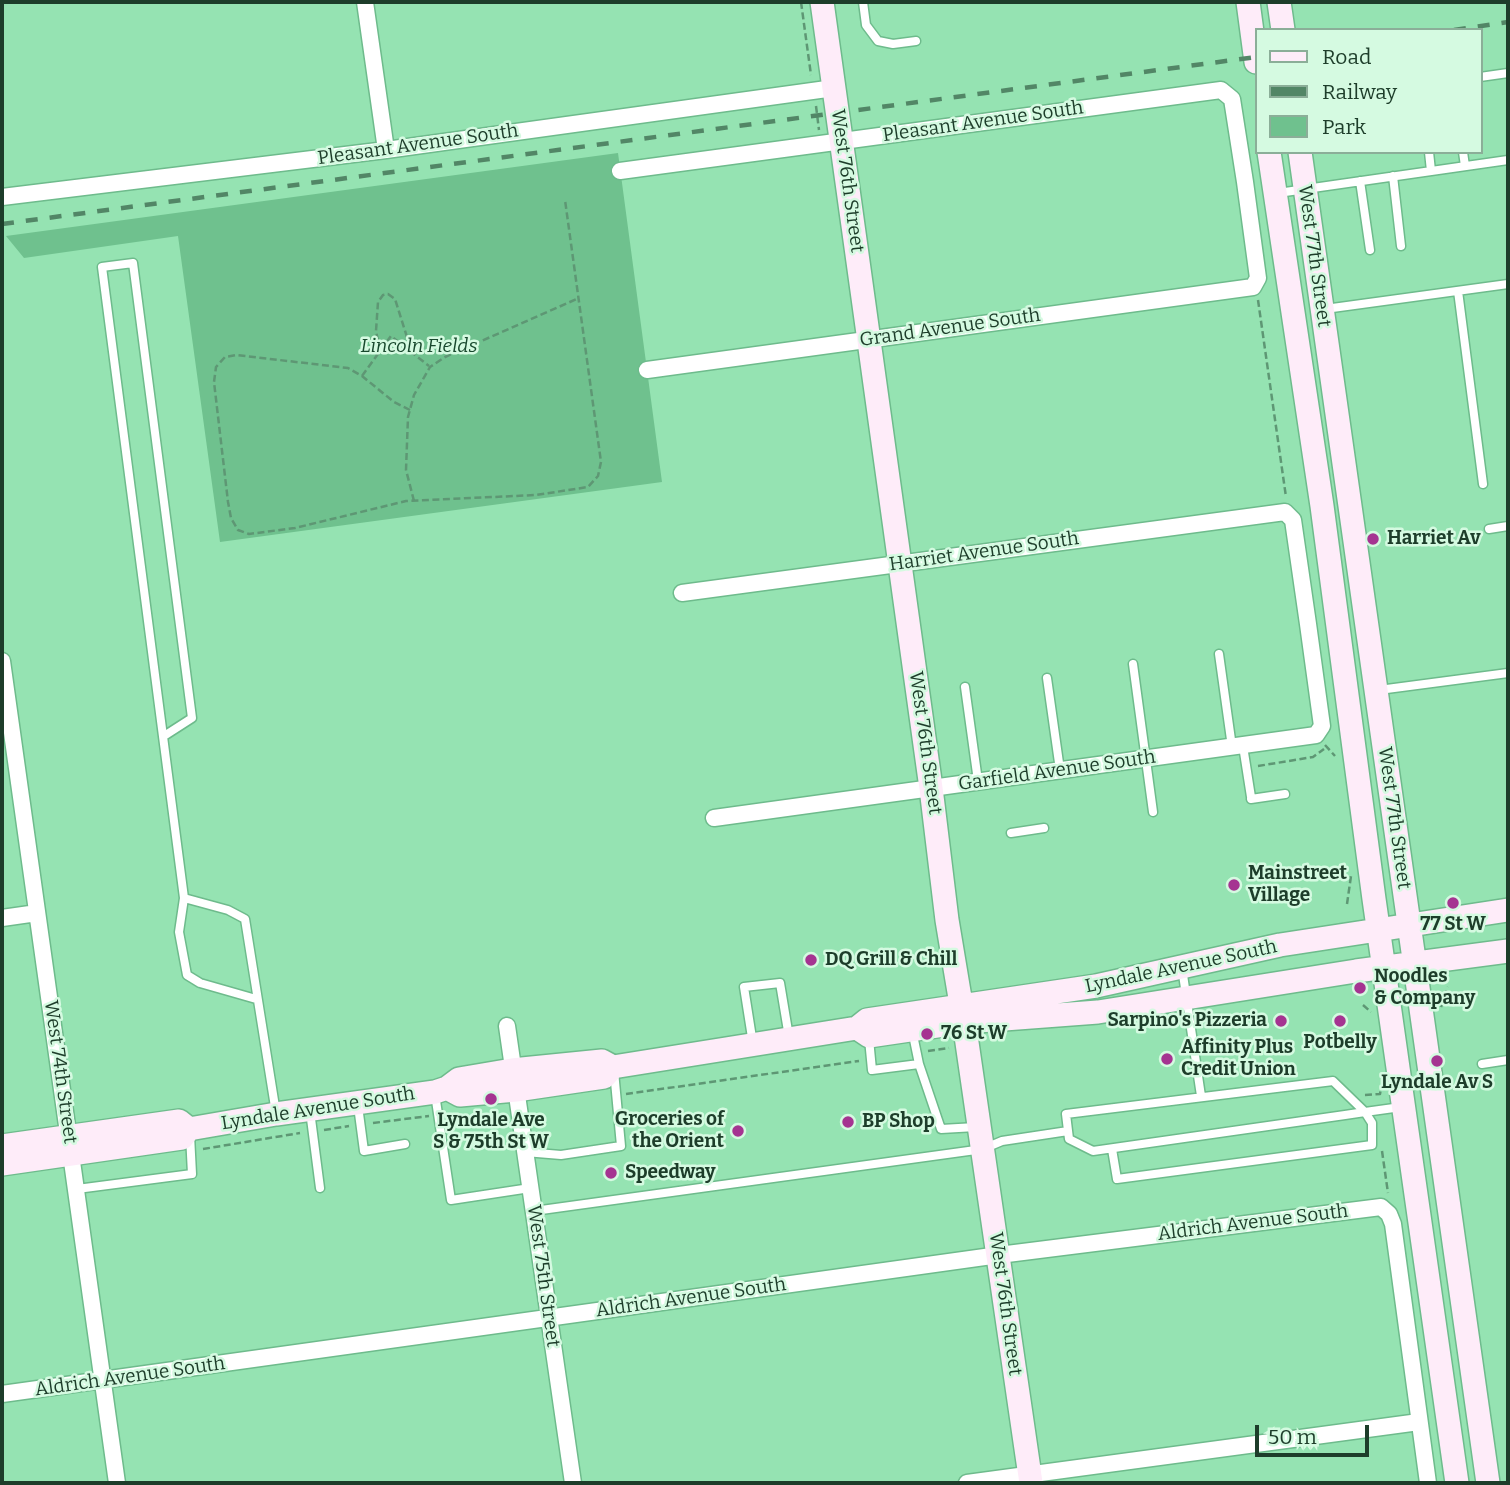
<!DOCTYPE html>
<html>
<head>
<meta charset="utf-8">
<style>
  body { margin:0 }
  #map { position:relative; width:1510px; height:1485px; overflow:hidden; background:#95e3b2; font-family:Bitter,serif }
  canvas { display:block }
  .frame { position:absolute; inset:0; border:4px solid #1d3d2a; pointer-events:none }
  .legend { position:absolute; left:1255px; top:28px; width:228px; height:126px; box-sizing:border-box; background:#d5fae1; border:2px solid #8bae98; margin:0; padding:9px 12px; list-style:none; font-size:21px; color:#1d3d2a }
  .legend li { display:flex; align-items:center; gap:14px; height:35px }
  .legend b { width:35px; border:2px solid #8bae98 }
  .scale { position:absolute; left:1255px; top:1425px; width:114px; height:32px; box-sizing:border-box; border:4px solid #1d3d2a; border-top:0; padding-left:9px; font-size:21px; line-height:24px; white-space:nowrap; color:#1d3d2a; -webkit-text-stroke:5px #d5fae1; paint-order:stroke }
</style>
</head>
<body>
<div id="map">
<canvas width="1510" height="1485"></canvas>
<div class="frame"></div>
<ul class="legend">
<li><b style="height:9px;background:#feecf9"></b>Road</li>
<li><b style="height:9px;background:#528666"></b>Railway</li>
<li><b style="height:19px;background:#6fc18e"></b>Park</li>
</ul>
<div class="scale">50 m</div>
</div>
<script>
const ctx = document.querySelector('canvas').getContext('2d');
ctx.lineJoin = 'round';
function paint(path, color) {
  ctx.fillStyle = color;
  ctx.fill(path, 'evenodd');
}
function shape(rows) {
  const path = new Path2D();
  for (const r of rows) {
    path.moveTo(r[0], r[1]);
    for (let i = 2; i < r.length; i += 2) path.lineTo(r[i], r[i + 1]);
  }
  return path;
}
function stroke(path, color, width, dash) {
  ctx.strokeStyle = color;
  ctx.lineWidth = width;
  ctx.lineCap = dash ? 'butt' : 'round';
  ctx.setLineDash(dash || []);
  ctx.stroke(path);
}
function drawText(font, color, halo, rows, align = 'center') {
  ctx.font = font + ' Bitter,serif';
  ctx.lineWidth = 5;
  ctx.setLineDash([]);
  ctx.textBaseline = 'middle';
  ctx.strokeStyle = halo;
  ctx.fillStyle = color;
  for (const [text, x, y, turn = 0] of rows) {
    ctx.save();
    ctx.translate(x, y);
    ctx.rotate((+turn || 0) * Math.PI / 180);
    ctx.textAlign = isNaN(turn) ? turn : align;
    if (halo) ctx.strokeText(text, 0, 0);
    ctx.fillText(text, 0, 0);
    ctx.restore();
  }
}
paint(shape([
  [618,153,662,482,220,542,178,236,24,258,6,236]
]), '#6fc18e');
const lane = shape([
  [863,2,866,25,878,41,893,44,916,41],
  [1480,77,1508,73],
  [1429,152,1431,171],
  [1463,152,1465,166],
  [1393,176,1401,246],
  [1360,181,1370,250],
  [1278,193,1508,160],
  [1458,291,1483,484],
  [1325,309,1508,284],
  [1489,529,1508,526],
  [1219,654,1232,747],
  [1133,664,1153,812],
  [1047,678,1060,770],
  [965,687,978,781],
  [1379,690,1508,673],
  [164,736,192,718,133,263,102,267,184,898,228,910,245,919,276,1113],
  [1243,746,1251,797],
  [1251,799,1285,794],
  [1011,833,1044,828],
  [184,898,179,932,187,975,200,983,256,999],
  [1182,968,1201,1096],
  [869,1039,872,1070,919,1064,912,1030],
  [753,1044,744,987,780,983,789,1037],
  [919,1064,941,1129,976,1127],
  [1482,1064,1508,1060],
  [435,1094,451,1200,530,1188],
  [358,1106,364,1151,405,1144],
  [310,1111,320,1188],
  [1112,1149,1117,1179,1372,1145,1372,1123,1365,1112,1333,1081,1066,1114,1069,1139,1093,1151,1345,1115,1365,1112,1401,1107],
  [525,1152,561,1155,621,1146,614,1071],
  [77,1189,192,1174,190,1135],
  [534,1211,983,1149,1002,1141,1068,1131]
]);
const street = shape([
  [365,2,386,150],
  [620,171,1221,90,1232,99,1245,182,1258,278,1253,287,647,370],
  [2,197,386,150,834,88],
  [682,593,1285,512,1293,520,1308,624,1322,726,1316,735,714,818],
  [2,661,117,1483],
  [2,918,37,913],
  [507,1026,573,1483],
  [2,1394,999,1255,1381,1207,1389,1214,1393,1224,1428,1483],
  [967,1483,1419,1422]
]);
const secondary = shape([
  [822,2,931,788,947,920,964,1022,1031,1483],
  [1248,2,1256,62],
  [1279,2,1283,30],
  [1269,152,1322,506,1374,899,1457,1483],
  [1300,152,1488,1483],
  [857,1028,869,1036,964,1022,1098,1012,1356,971,1508,951],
  [447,1088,460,1095,516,1090,604,1077,613,1067],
  [2,1146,179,1121,189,1129],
  [2,1164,182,1138,189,1129,276,1114,435,1092,447,1088,459,1079,512,1070,602,1061,613,1067,857,1028,867,1020,1096,986,1280,945,1508,910]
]);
stroke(lane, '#6ebb8c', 11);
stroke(street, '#6ebb8c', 19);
stroke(secondary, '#6ebb8c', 26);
stroke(shape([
  [801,2,811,75],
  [816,106,819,130],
  [1258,300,1286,497],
  [380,351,376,331,378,302,383,295,388,294,395,299,412,353],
  [362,376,391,336,429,366],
  [410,410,394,402,362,376,348,368,236,355,225,357,216,367,214,382,228,502,231,518,238,530,249,534,295,528,406,501,536,495,588,487,598,476,601,462,565,200],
  [414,501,406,470,408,417,414,395,430,367,445,357,579,298],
  [1325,745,1335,756],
  [1258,766,1313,757,1324,749],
  [1347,904,1351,876],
  [1363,1005,1371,1012],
  [1441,1007,1448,987],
  [928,1051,949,1048],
  [626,1094,859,1061],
  [1365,1095,1380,1094,1381,1088],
  [373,1123,429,1116],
  [324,1130,349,1126],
  [203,1149,300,1133],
  [1382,1151,1388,1193]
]), '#5e9774', 2.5, [7, 3.5]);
stroke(lane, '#fff', 8);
stroke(street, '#fff', 16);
stroke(secondary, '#feecf9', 23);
stroke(shape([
  [1454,30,1508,22],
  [2,224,1256,57]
]), '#528666', 4.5, [12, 12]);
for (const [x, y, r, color] of [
  [1373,539,7,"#a53491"],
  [1234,885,7,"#a53491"],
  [1453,903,7,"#a53491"],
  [811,960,7,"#a53491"],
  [1360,988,7,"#a53491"],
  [1281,1021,7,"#a53491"],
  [1340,1021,7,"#a53491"],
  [927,1034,7,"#a53491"],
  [1167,1059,7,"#a53491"],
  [1437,1061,7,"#a53491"],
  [491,1099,7,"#a53491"],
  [848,1122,7,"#a53491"],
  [738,1131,7,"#a53491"],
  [611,1173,7,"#a53491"]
]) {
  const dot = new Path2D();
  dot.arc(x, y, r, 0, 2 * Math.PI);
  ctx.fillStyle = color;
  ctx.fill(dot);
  stroke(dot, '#d5fae1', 2.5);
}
drawText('19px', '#1d3d2a', '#d5fae1', [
  ["Pleasant Avenue South",983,122,-8],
  ["Pleasant Avenue South",418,145,-8],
  ["West 76th Street",847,181,82],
  ["West 77th Street",1314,256,82],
  ["Grand Avenue South",950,328,-8],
  ["Harriet Avenue South",984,552,-8],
  ["West 76th Street",925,743,82],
  ["Garfield Avenue South",1057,771,-8],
  ["West 77th Street",1394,818,82],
  ["Lyndale Avenue South",1181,967,-12],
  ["West 74th Street",60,1072,82],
  ["Lyndale Avenue South",318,1109,-9],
  ["Aldrich Avenue South",1253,1223,-7],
  ["West 75th Street",543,1276,82],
  ["Aldrich Avenue South",691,1298,-8],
  ["West 76th Street",1005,1304,82],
  ["Aldrich Avenue South",130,1377,-8]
]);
drawText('italic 19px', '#18482d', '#d5fae1', [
  ["Lincoln Fields",419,347]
]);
drawText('bold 19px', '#1d3d2a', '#d5fae1', [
  ["Harriet Av",1387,539],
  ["Mainstreet",1248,874],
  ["Village",1248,896],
  ["77 St W",1453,925,"center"],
  ["DQ Grill & Chill",825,960],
  ["Noodles",1374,977],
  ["& Company",1374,999],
  ["Sarpino's Pizzeria",1267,1021,"right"],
  ["76 St W",941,1034],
  ["Potbelly",1340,1043,"center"],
  ["Affinity Plus",1181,1048],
  ["Credit Union",1181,1070],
  ["Lyndale Av S",1437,1083,"center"],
  ["Groceries of",724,1120,"right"],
  ["the Orient",724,1142,"right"],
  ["Lyndale Ave",491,1121,"center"],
  ["S & 75th St W",491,1143,"center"],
  ["BP Shop",862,1122],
  ["Speedway",625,1173]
], 'left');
</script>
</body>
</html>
